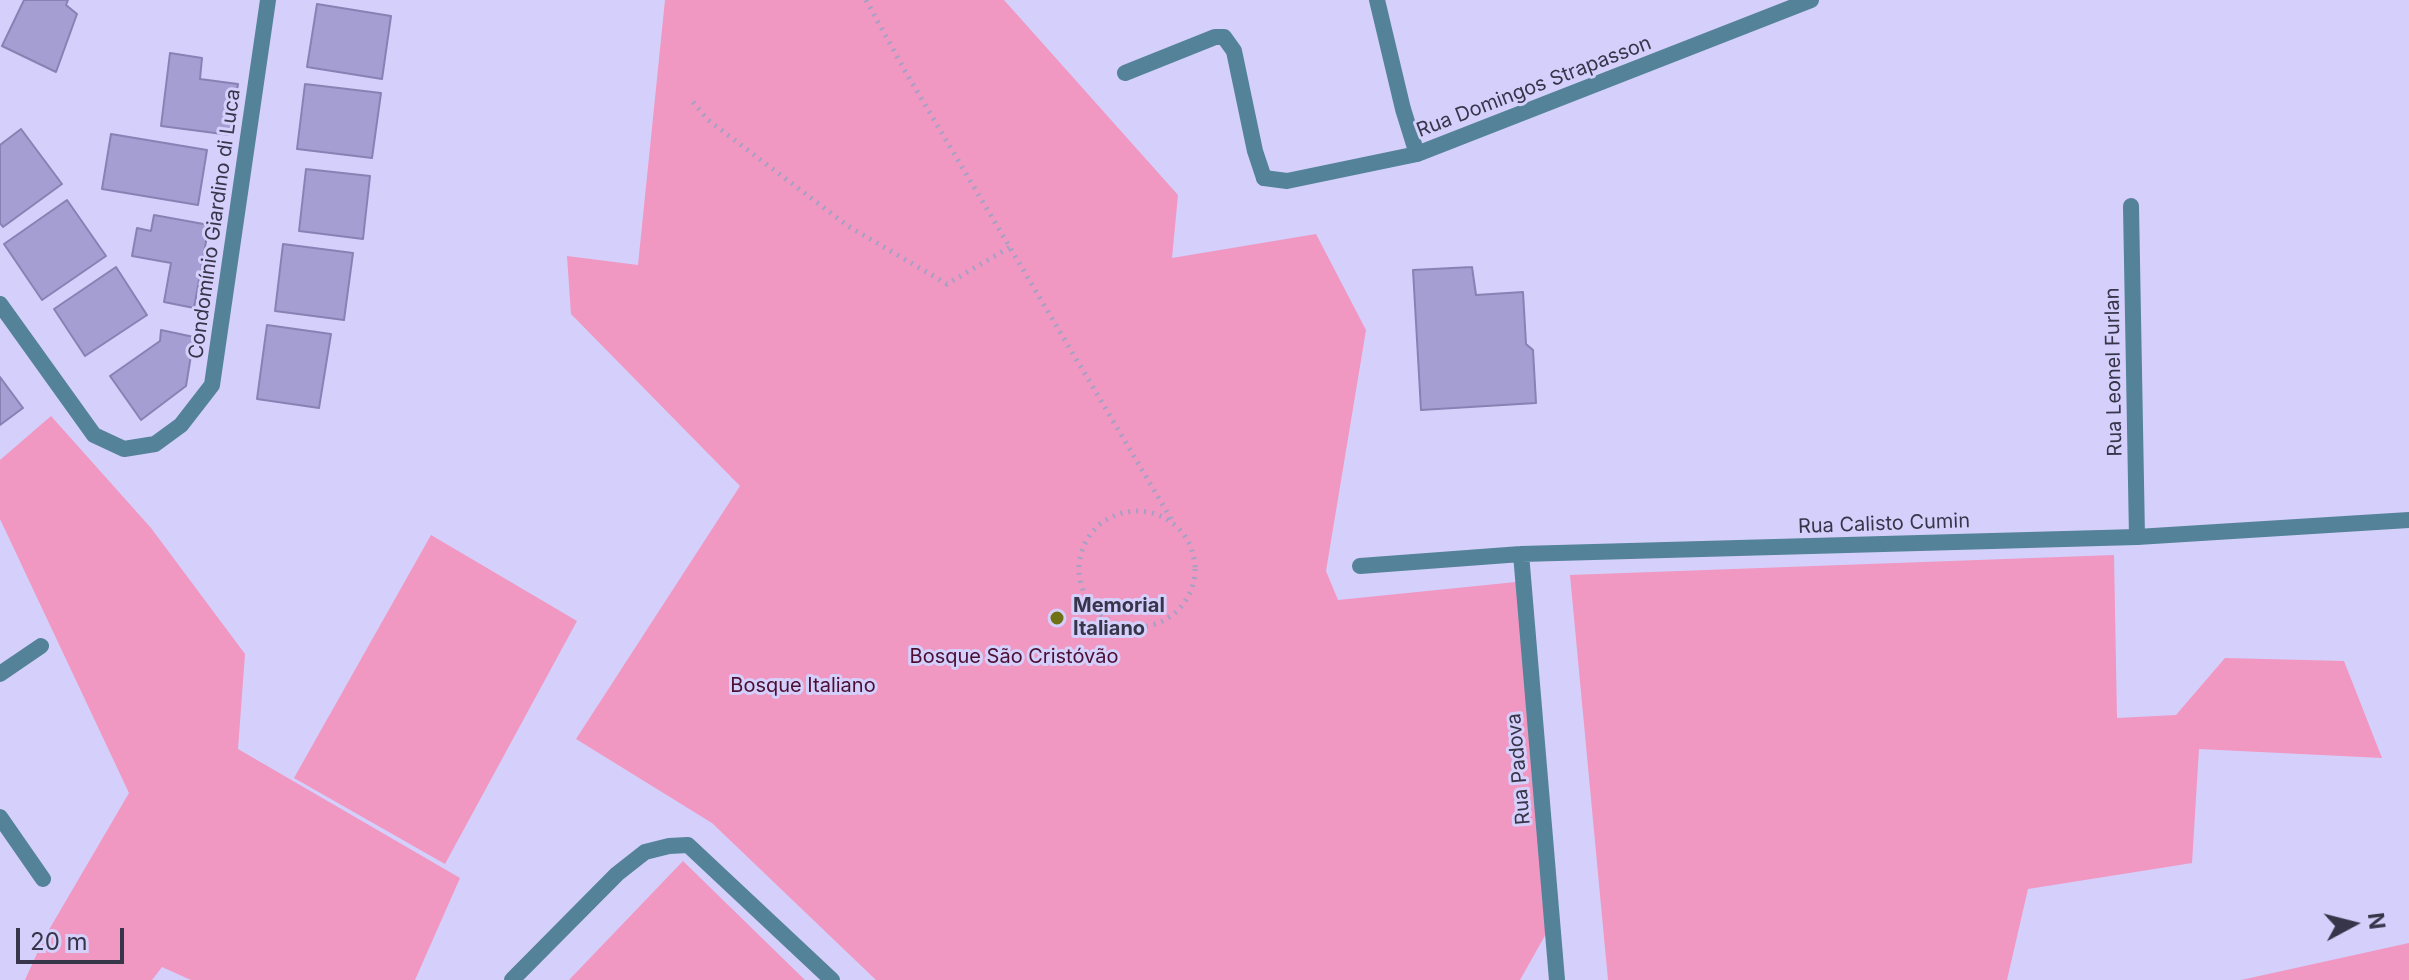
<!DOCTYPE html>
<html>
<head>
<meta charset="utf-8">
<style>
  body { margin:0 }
  #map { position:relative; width:2409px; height:980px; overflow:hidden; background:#d4d0fb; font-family:Inter,sans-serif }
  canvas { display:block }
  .north { position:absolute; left:2313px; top:884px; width:80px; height:80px; -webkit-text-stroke:6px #d4d0fb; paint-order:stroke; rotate:83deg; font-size:22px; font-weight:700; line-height:32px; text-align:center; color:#37354a }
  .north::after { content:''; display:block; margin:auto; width:28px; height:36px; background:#37354a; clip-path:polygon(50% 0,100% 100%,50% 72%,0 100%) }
  .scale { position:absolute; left:16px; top:928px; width:108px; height:36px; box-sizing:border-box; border:4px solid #37354a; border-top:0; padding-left:10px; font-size:24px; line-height:28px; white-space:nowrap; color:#37354a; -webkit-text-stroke:6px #d4d0fb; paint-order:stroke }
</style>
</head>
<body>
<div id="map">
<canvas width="2409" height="980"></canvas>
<div class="north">N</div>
<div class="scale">20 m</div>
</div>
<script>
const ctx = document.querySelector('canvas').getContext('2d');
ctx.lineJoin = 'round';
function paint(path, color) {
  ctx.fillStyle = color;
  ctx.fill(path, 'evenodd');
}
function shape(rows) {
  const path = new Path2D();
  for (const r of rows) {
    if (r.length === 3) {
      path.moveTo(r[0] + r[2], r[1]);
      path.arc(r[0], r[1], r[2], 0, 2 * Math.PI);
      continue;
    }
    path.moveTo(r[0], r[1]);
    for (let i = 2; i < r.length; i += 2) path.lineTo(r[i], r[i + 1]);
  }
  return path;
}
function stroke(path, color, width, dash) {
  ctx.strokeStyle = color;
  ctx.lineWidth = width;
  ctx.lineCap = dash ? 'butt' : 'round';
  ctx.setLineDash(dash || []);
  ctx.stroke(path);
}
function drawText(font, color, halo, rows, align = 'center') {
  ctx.font = font + ' Inter,sans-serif';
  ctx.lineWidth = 6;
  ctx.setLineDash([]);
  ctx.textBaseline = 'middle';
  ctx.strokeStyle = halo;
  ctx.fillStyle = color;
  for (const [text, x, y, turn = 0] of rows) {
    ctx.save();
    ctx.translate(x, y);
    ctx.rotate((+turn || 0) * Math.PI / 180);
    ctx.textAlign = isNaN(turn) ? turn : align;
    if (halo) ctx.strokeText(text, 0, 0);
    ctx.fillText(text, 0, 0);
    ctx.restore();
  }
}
paint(shape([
  [665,0,1004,0,1178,195,1172,258,1316,234,1366,330,1326,571,1338,600,1516,582,1556,916,1520,980,876,980,712,823,576,739,740,486,571,314,567,256,638,265],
  [51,416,151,528,245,654,238,749,460,878,415,980,191,980,162,967,152,980,25,980,43,940,129,793,0,519,0,460],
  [431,535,577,621,445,864,294,778],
  [2114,555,2117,718,2176,715,2225,658,2344,661,2382,758,2199,749,2192,863,2028,889,2007,980,1608,980,1570,575],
  [683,861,805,980,569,980],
  [2409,943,2409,980,2241,980]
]), '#f097c2');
const building = shape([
  [24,0,68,0,66,5,77,14,56,72,2,46,24,0],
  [317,4,391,16,382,79,307,67,317,4],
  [170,53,202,58,200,79,238,84,230,135,161,126,170,53],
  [305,84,381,93,372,158,297,149,305,84],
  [21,129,62,184,3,227,0,223,0,145,21,129],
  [111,134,207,150,198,205,102,189,111,134],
  [306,169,370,176,363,239,299,231,306,169],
  [67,200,106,256,42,300,4,244,67,200],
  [154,215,209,225,194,308,164,302,171,263,132,256,137,228,151,231,154,215],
  [283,244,353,253,344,320,275,311,283,244],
  [116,267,147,315,85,356,54,309,116,267],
  [1472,267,1476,295,1523,292,1526,344,1533,350,1536,403,1421,410,1413,270,1472,267],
  [267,325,331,334,319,408,257,399,267,325],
  [161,330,194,337,186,386,141,420,110,376,160,341,161,330],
  [0,377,23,408,0,425,0,377]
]);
paint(building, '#a49ed2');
stroke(building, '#8882b4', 2);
stroke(shape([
  [866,0,905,71,1173,522],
  [693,102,708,120,848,226,947,284,1010,247],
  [1137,569,58]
]), '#a4a1c5', 5, [2, 6]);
stroke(shape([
  [1125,73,1215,37,1224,37,1234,51,1255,151,1264,178],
  [2131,206,2137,537],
  [0,674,41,646],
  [512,980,617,874,645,852,669,846,688,845,832,980]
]), '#548298', 16);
stroke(shape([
  [1377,0,1403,109,1417,154],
  [1264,178,1287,181,1417,154,1811,0],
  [0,304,94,435,124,449,155,444,181,425,212,385,268,0],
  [1521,554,1557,980],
  [1360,566,1521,554,2137,537,2409,520],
  [0,817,43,879]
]), '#548298', 16);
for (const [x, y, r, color] of [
  [1057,618,8,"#707114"]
]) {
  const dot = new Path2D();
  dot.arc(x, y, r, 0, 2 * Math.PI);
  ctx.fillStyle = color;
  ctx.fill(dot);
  stroke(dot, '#d4d0fb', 3);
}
drawText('20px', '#37354a', '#d4d0fb', [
  ["Rua Domingos Strapasson",1534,87,-21],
  ["Condomínio Giardino di Luca",215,224,-82],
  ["Rua Leonel Furlan",2114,372,-91],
  ["Rua Calisto Cumin",1884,524,-2],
  ["Rua Padova",1519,769,-95]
]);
drawText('bold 20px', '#37354a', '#d4d0fb', [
  ["Memorial",1073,606],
  ["Italiano",1073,629]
], 'left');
drawText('20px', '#4c0f32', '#d4d0fb', [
  ["Bosque São Cristóvão",1014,657],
  ["Bosque Italiano",803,686]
]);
</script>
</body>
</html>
